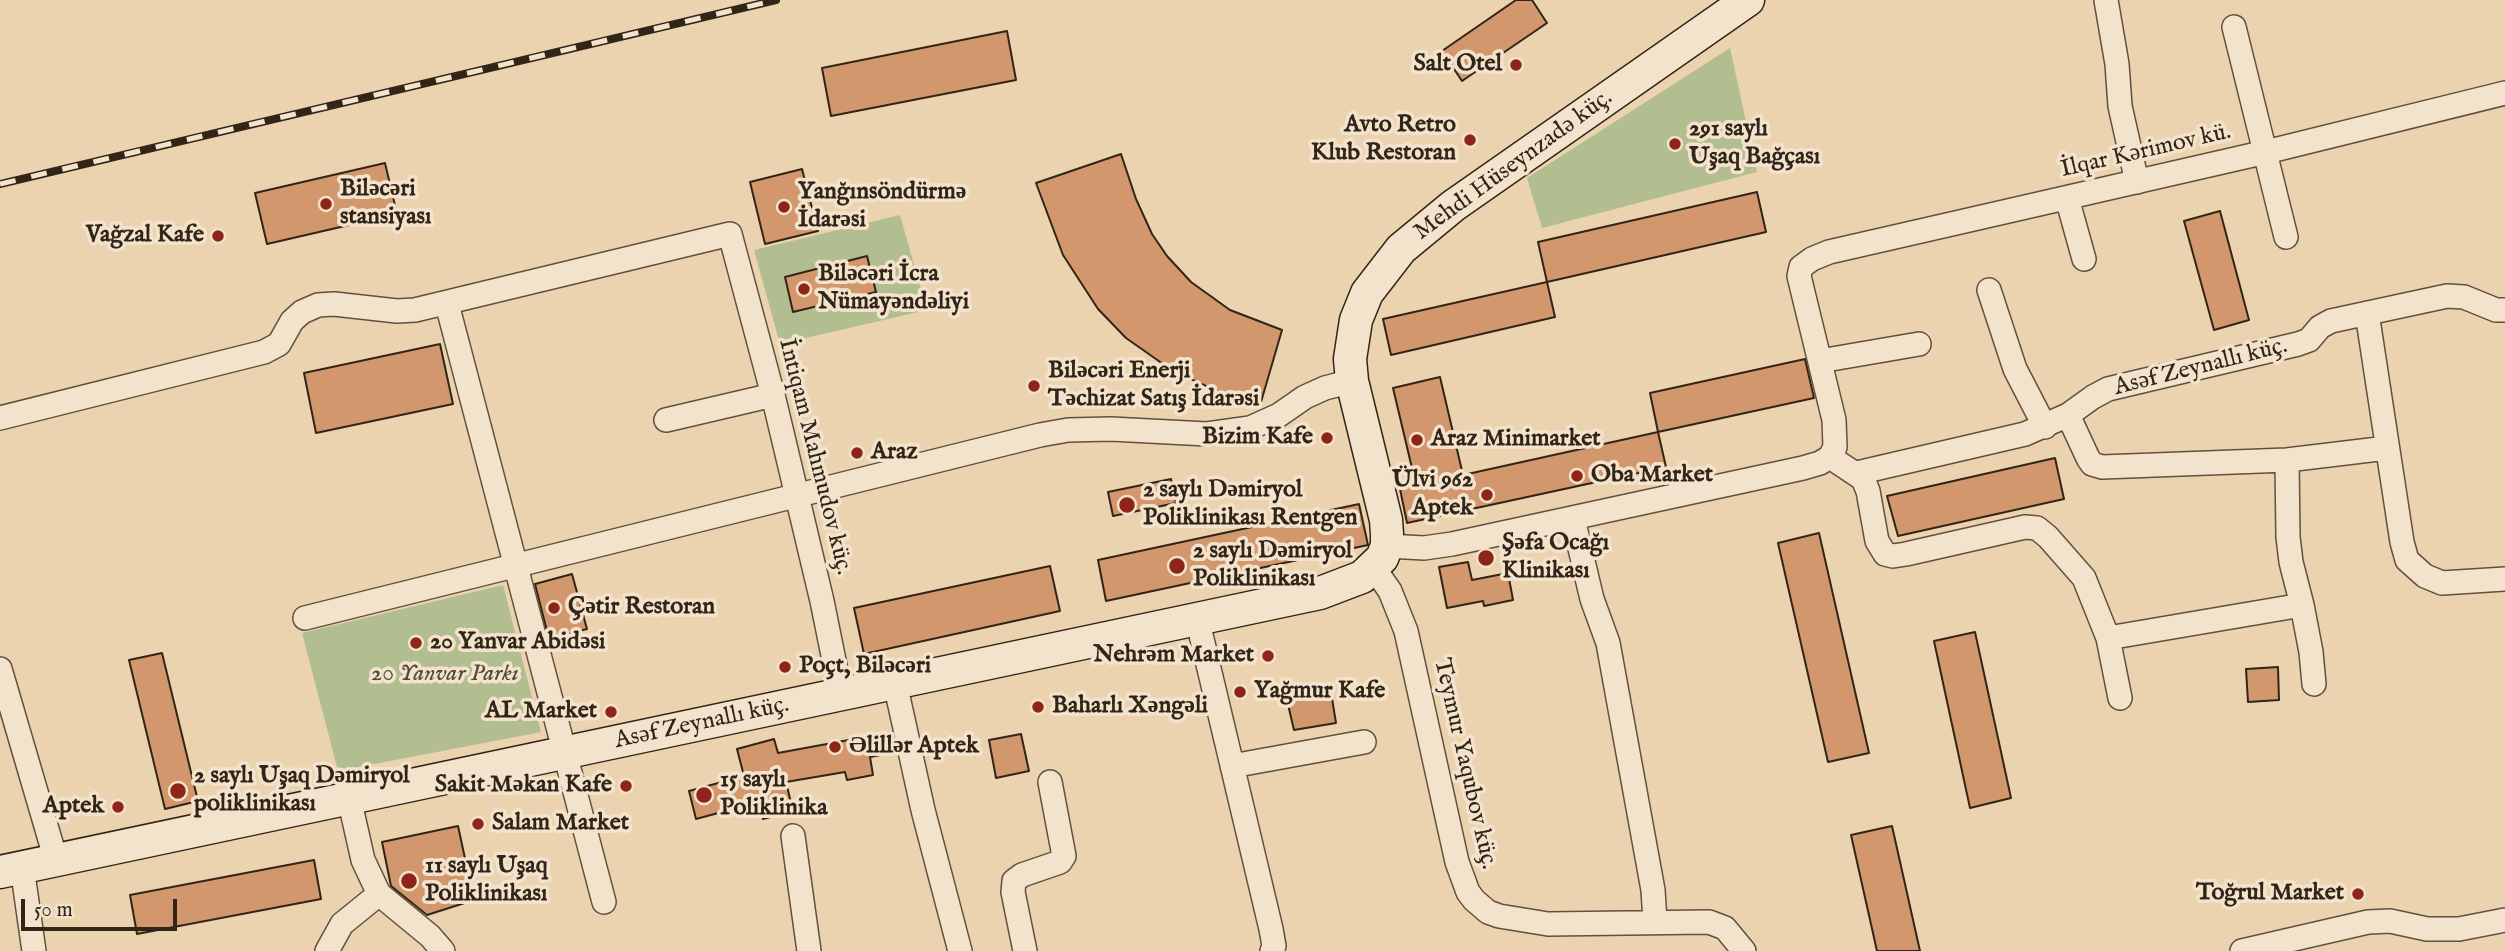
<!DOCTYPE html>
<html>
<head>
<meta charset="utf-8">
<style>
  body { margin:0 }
  #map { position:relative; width:2505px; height:951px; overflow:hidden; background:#ecd3b0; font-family:"IM FELL English",serif }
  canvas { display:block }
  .scale { position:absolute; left:21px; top:899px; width:156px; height:32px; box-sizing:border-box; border:4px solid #312518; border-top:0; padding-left:9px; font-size:21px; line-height:24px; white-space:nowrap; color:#312518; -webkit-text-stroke:5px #f3e2cc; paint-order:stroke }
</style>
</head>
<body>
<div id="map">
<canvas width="2505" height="951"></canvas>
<div class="scale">50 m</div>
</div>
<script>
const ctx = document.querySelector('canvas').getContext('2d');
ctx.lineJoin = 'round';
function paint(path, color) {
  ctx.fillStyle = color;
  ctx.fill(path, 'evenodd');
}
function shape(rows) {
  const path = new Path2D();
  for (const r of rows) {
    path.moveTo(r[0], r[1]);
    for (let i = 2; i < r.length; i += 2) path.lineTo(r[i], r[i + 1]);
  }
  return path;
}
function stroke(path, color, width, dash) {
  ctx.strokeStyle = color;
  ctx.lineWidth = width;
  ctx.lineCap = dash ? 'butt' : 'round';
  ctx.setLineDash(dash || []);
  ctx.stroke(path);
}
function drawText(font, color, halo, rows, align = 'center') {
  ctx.font = font + ' "IM FELL English",serif';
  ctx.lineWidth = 7;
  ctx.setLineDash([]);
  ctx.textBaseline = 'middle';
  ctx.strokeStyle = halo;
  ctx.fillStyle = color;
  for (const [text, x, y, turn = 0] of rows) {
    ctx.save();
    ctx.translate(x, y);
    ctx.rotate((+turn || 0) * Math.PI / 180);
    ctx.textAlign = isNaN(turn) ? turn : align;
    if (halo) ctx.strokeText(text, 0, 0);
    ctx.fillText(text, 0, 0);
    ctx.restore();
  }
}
paint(shape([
  [1730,48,1757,172,1542,228,1527,178],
  [900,215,927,310,780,344,754,250],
  [503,585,541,732,338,771,302,633]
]), '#b2be90');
const building = shape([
  [1516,0,1532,0,1547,23,1462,81,1442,51,1516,0],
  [1007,31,1016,80,831,116,822,68,1007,31],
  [1121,154,1136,199,1152,234,1167,256,1191,282,1230,310,1282,330,1261,402,1217,391,1173,371,1126,338,1098,309,1063,255,1036,183,1121,154],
  [385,163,397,214,267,244,255,193,385,163],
  [802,169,818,231,765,244,750,182,802,169],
  [1757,192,1766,232,1547,282,1538,242,1757,192],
  [2220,211,2249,320,2214,330,2184,221,2220,211],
  [867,256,876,292,793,312,785,277,867,256],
  [1547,282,1555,317,1391,355,1383,319,1547,282],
  [440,344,453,404,316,433,304,373,440,344],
  [1805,359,1814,398,1658,432,1650,393,1805,359],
  [1440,377,1463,475,1658,432,1666,467,1407,523,1400,489,1416,485,1393,388,1440,377],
  [2055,458,2064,499,1898,536,1887,496,2055,458],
  [1171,479,1176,503,1113,516,1108,492,1171,479],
  [1359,504,1368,545,1106,601,1098,560,1359,504],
  [1819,533,1869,753,1828,762,1778,543,1819,533],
  [1468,562,1472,580,1508,573,1513,600,1484,606,1483,601,1447,608,1439,567,1468,562],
  [1050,566,1060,611,864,654,854,608,1050,566],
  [572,574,587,629,549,639,535,584,572,574],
  [1975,632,2011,798,1970,808,1934,641,1975,632],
  [162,653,198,801,165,809,129,660,162,653],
  [2278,667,2279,700,2248,702,2246,669,2278,667],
  [1330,686,1336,723,1294,730,1286,696,1302,690,1330,686],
  [892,732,896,752,870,757,873,775,847,780,845,772,786,782,793,811,763,819,759,802,696,819,689,791,744,776,737,749,774,739,778,753,892,732],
  [1021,734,1029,771,996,778,989,740,1021,734],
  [458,826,474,900,427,915,391,886,382,842,458,826],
  [1892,826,1920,951,1877,951,1851,835,1892,826],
  [314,860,321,899,137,934,130,895,314,860]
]);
paint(building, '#d3976d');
stroke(building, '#312518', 2);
const minor = shape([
  [2106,0,2117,64,2120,106,2137,182],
  [2234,27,2286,237],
  [2067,198,2084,259],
  [1989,290,2015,369,2045,427],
  [447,304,604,902],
  [2367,313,2402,542,2407,560,2425,576,2442,583,2505,579],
  [1820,361,1919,344],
  [2068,415,2088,458,2092,464,2102,467,2287,460,2387,448],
  [0,418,264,352,279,344,292,321,302,312,318,305,334,304,397,311,415,310,730,234,773,395,822,601,841,695],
  [666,420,773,395],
  [1830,457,1863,479,1868,491,1877,541,1885,554,1893,556,1906,554,2025,527,2037,528,2048,537,2084,578,2108,638,2302,605,2291,562,2288,537,2287,460],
  [1857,473,2025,434,2068,415,2093,397,2108,389,2298,344,2309,340,2320,327,2331,321,2447,296,2464,297,2496,310,2505,310],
  [1573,519,1592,599,1608,643,1653,890,1655,921],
  [1387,546,1424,548,1452,544,1803,468,1820,463,1830,457,1835,447,1834,420,1799,276,1801,267,1812,259,1829,252,2266,152,2505,93],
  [1374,568,1390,591,1406,631,1457,862,1468,892,1474,900,1488,912,1499,916,1548,924,1709,922,1725,928,1744,951],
  [2302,605,2311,652,2314,684],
  [305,618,1040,435,1068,430,1111,429,1207,434,1250,428,1279,415,1305,397,1325,388,1352,381],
  [1197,618,1271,929,1274,946,1272,951],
  [2108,638,2120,698],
  [0,669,56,860],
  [895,683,923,810,960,951],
  [1232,766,1364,742],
  [349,798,363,860,379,894,430,936,443,951],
  [793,836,809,951],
  [22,867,34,951],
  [327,951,342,924,379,894],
  [1025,951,1013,892,1014,881,1022,875,1060,862,1064,856,1050,782],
  [2242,951,2368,922,2390,921,2427,929,2459,929,2505,920]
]);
const secondary = shape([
  [0,872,1320,593,1362,577,1382,558,1387,546,1387,534,1386,520,1352,381,1350,359,1356,320,1367,293,1401,249,1453,206,1748,0]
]);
stroke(minor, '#60503e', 26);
stroke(secondary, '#312518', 35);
stroke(minor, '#f3e2cc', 23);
stroke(secondary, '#f3e2cc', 32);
const rail = shape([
  [0,184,776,0]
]);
stroke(rail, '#312518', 8);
stroke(rail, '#f3e2cc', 5, [16]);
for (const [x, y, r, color] of [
  [1516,65,7,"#8f2418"],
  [1470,140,7,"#8f2418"],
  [1675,144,7,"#8f2418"],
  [326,204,7,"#8f2418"],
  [784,207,7,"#8f2418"],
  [218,236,7,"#8f2418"],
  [804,289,7,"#8f2418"],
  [1034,386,7,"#8f2418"],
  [1327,438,7,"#8f2418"],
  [1417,440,7,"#8f2418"],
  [857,453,7,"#8f2418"],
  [1577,476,7,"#8f2418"],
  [1487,495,7,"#8f2418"],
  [1127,505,9,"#8f2418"],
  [1486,558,9,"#8f2418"],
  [1177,566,9,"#8f2418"],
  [554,608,7,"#8f2418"],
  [416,643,7,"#8f2418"],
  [1268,656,7,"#8f2418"],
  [785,667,7,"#8f2418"],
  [1240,692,7,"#8f2418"],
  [1038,707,7,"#8f2418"],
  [611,712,7,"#8f2418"],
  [835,747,7,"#8f2418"],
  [626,786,7,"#8f2418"],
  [178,791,9,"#8f2418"],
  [704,795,9,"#8f2418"],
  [118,807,7,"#8f2418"],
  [478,824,7,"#8f2418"],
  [409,881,9,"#8f2418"],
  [2358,894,7,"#8f2418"]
]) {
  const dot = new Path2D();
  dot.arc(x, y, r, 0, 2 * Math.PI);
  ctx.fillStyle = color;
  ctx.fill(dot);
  stroke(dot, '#f3e2cc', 2.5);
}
drawText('bold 24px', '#312518', '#f3e2cc', [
  ["Salt Otel",1502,65,"right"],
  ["Avto Retro",1456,126,"right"],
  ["Klub Restoran",1456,154,"right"],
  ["291 saylı",1689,130],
  ["Uşaq Bağçası",1689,158],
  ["Biləcəri",340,190],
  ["stansiyası",340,218],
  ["Yanğınsöndürmə",798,193],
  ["İdarəsi",798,221],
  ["Vağzal Kafe",204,236,"right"],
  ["Biləcəri İcra",818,275],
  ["Nümayəndəliyi",818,303],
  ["Biləcəri Enerji",1048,372],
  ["Təchizat Satış İdarəsi",1048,400],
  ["Bizim Kafe",1313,438,"right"],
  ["Araz Minimarket",1431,440],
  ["Araz",871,453],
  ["Oba Market",1591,476],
  ["Ülvi 962",1473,481,"right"],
  ["Aptek",1473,509,"right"],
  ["2 saylı Dəmiryol",1143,491],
  ["Poliklinikası Rentgen",1143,519],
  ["Şəfa Ocağı",1502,544],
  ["Klinikası",1502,572],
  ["2 saylı Dəmiryol",1193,552],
  ["Poliklinikası",1193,580],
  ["Çətir Restoran",568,608],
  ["20 Yanvar Abidəsi",430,643],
  ["Nehrəm Market",1254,656,"right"],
  ["Poçt, Biləcəri",799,667],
  ["Yağmur Kafe",1254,692],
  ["Baharlı Xəngəli",1052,707],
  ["AL Market",597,712,"right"],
  ["Əlillər Aptek",849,747],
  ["2 saylı Uşaq Dəmiryol",194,777],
  ["poliklinikası",194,805],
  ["15 saylı",720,781],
  ["Poliklinika",720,809],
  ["Sakit Məkan Kafe",612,786,"right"],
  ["Aptek",104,807,"right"],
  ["Salam Market",492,824],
  ["11 saylı Uşaq",425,867],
  ["Poliklinikası",425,895],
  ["Toğrul Market",2344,894,"right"]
], 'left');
drawText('24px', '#312518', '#f3e2cc', [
  ["İlqar Kərimov kü.",2146,152,-13],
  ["Mehdi Hüseynzadə küç.",1514,166,-36],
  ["Asəf Zeynallı küç.",2201,368,-14],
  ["İntiqam Mahmudov küç.",814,457,76],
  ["Asəf Zeynallı küç.",702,724,-12],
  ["Teymur Yaqubov küç.",1464,764,77]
]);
drawText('italic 24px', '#514b36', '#f3e2cc', [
  ["20 Yanvar Parkı",445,675]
]);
</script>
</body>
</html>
